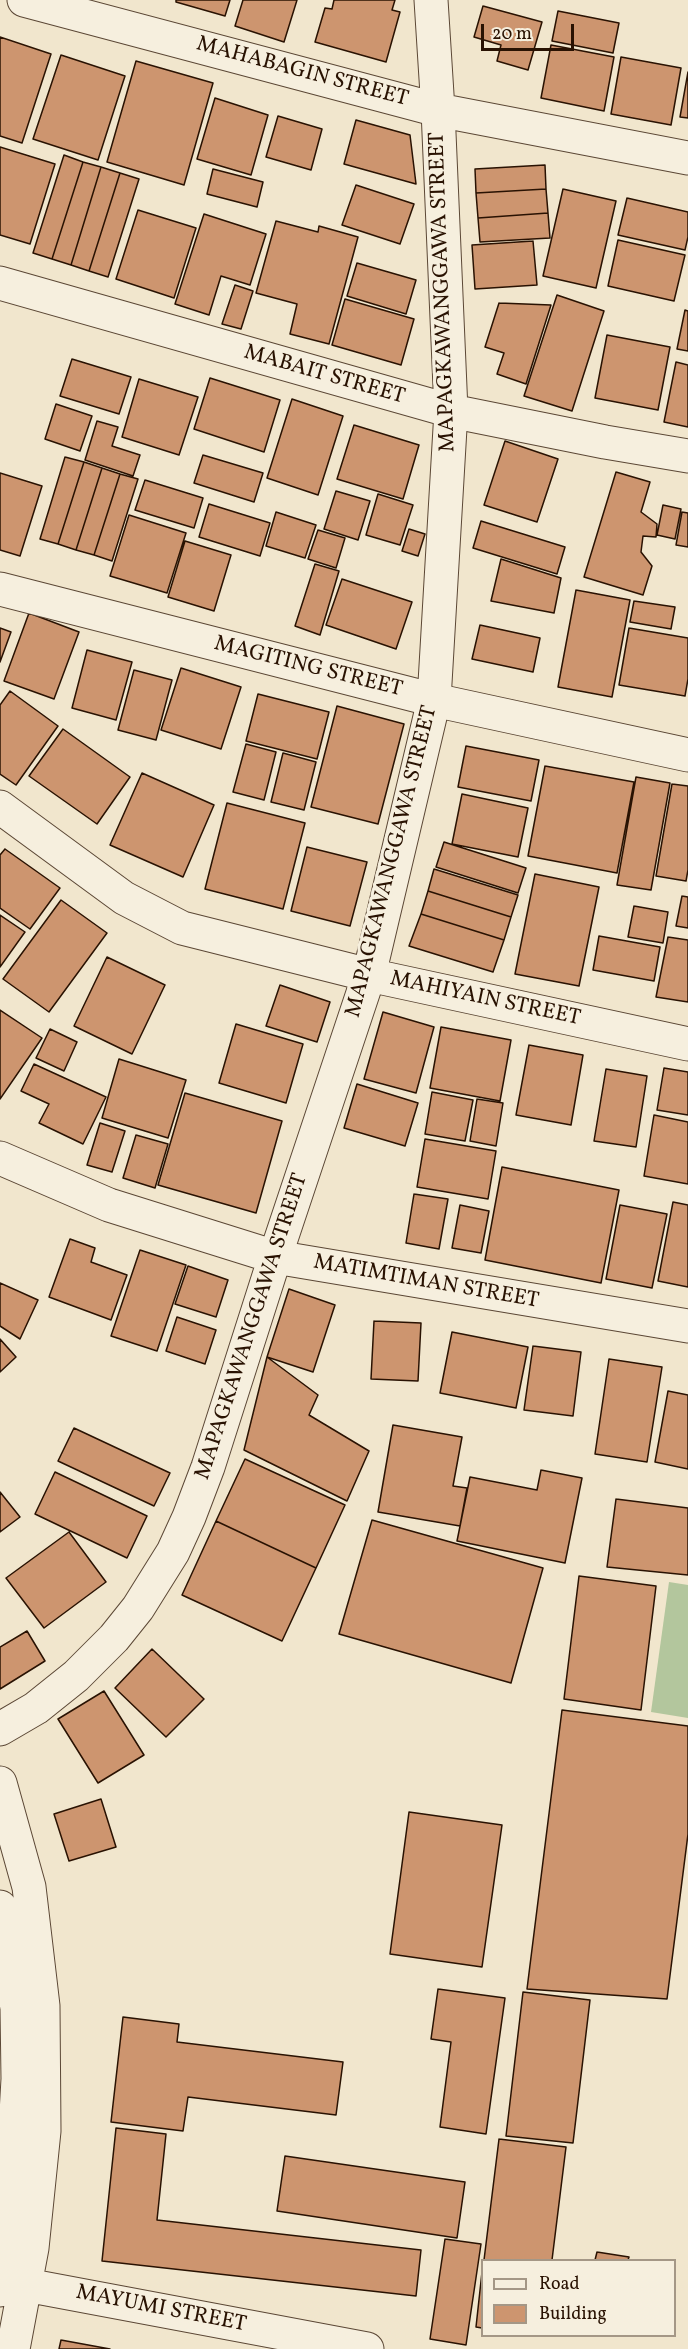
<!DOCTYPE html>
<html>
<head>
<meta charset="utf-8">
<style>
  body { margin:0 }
  #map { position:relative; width:688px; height:2349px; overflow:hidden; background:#f1e6cd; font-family:Vollkorn,serif }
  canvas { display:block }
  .legend { position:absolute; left:481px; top:2259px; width:195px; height:78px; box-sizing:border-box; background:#f6efde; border:2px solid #a49786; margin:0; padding:8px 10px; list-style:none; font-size:18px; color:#291202 }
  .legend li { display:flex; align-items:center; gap:12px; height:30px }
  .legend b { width:30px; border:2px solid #a49786 }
  .scale { position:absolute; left:481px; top:24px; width:93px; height:27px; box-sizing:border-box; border:3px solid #291202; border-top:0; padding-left:8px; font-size:18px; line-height:21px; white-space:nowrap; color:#291202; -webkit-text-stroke:4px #f6efde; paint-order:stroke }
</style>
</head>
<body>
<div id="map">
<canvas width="688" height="2349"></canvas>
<ul class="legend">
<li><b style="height:8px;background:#f6efde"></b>Road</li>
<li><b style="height:16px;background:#cd956f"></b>Building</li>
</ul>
<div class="scale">20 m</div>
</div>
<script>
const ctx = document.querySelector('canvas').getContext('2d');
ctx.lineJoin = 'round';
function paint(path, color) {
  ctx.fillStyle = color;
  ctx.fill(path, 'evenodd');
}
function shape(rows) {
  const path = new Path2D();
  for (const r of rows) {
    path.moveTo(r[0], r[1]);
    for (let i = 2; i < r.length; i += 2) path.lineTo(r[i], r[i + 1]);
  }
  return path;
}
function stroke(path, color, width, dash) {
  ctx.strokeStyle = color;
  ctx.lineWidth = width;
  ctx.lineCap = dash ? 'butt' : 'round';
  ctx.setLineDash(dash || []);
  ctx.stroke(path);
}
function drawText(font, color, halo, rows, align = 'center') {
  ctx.font = font + ' Vollkorn,serif';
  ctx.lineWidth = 6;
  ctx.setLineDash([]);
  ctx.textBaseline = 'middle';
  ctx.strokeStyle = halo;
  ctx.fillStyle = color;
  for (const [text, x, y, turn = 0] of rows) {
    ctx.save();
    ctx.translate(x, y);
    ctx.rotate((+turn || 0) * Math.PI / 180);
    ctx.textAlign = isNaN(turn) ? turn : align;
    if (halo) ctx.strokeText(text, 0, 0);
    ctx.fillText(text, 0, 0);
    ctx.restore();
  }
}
paint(shape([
  [669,1582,688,1585,688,1718,651,1712]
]), '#b3c69d');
const building = shape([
  [176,0,230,0,225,16,176,2,176,0],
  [243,0,297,0,284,42,235,26,243,0],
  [334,0,395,0,392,10,400,12,386,62,315,42,325,8,332,9,334,0],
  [483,6,542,22,528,70,497,61,501,45,474,37,483,6],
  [558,11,619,23,613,53,552,41,558,11],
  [0,37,51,54,22,143,0,136,0,37],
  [551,45,614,57,604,111,541,98,551,45],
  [61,55,125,76,98,160,33,139,61,55],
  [621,57,681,68,671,125,611,114,621,57],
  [136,61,213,83,184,185,107,162,136,61],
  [688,72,688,118,680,117,688,72],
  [215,98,268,115,251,175,197,159,215,98],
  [278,116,322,129,311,170,266,157,278,116],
  [356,120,410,135,416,184,344,164,356,120],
  [0,147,55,164,30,244,0,235,0,147],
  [64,155,83,162,52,259,33,253,64,155],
  [83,162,101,167,71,265,52,259,83,162],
  [545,165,546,189,476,193,475,169,545,165],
  [101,167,120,173,89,271,71,265,101,167],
  [213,169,263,182,257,207,207,194,213,169],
  [120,173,139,179,108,277,89,271,120,173],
  [356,185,414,204,400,244,342,225,356,185],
  [546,189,548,213,478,218,476,193,546,189],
  [563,189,616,201,596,288,543,276,563,189],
  [627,198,688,212,688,237,685,250,618,235,627,198],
  [138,210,196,228,174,298,116,279,138,210],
  [548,213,550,238,480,242,478,218,548,213],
  [204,214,266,234,250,285,221,276,209,315,175,304,204,214],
  [276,221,318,232,319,226,358,237,329,344,290,334,297,304,256,293,276,221],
  [618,240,685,255,674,301,608,286,618,240],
  [533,241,537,285,475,289,472,245,533,241],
  [357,263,416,280,406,314,347,296,357,263],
  [235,285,253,291,241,329,222,324,235,285],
  [557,295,604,311,572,411,524,396,557,295],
  [345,299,414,319,401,365,332,345,345,299],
  [499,303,551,305,526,384,497,374,504,353,485,347,499,303],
  [685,310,688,311,688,351,677,349,685,310],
  [607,335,670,347,658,410,595,398,607,335],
  [72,359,131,377,119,414,60,396,72,359],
  [676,362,688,365,688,427,664,422,676,362],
  [210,378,280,400,264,452,194,429,210,378],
  [139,379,198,397,179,455,122,437,139,379],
  [292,399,343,416,318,495,267,478,292,399],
  [56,404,92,416,80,451,45,439,56,404],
  [97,421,118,427,112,446,140,455,133,476,85,460,97,421],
  [354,425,419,445,403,499,337,479,354,425],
  [505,441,558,459,537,522,484,505,505,441],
  [203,455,263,473,254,502,194,483,203,455],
  [65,457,84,462,58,544,40,539,65,457],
  [84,462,102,468,76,550,58,544,84,462],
  [102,468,120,474,94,555,76,550,102,468],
  [616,472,650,482,641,512,657,524,656,537,643,536,641,552,652,566,643,595,584,577,616,472],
  [0,473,42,486,20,556,0,550,0,473],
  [120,474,138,479,112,561,94,555,120,474],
  [145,480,203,498,194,528,135,510,145,480],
  [336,491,370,501,358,540,324,529,336,491],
  [378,494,413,505,400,545,366,535,378,494],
  [209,504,270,523,260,556,199,537,209,504],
  [663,505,681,509,675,539,657,535,663,505],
  [276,512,316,525,305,558,266,546,276,512],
  [682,512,688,513,688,547,676,545,682,512],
  [129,515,186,533,167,593,110,576,129,515],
  [481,521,565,547,557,574,473,548,481,521],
  [409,529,425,534,418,556,402,551,409,529],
  [318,530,345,538,336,568,308,559,318,530],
  [185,541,231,555,214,611,168,597,185,541],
  [501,559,561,578,554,613,491,601,501,559],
  [315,564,339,571,320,635,295,626,315,564],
  [342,579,412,602,396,649,326,625,342,579],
  [576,590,630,600,612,697,558,687,576,590],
  [634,601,675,607,671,629,630,622,634,601],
  [29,613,79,632,54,699,4,681,29,613],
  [480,625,540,638,533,672,472,659,480,625],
  [0,628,11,632,0,662,0,628],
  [629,628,688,638,688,679,685,696,619,685,629,628],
  [87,650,132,662,116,720,72,708,87,650],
  [181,668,241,687,221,749,161,730,181,668],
  [134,670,172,680,156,740,118,730,134,670],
  [10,691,58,726,16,785,0,774,0,705,10,691],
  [258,694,329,712,317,759,246,741,258,694],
  [337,706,404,724,378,824,311,807,337,706],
  [63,729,130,777,97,824,29,776,63,729],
  [246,744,276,752,264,800,233,792,246,744],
  [466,746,539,760,531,801,458,787,466,746],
  [283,753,316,762,304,810,271,802,283,753],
  [545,766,634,782,617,873,528,856,545,766],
  [142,773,214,805,183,877,110,845,142,773],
  [636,777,670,783,651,890,617,885,636,777],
  [672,784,688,786,688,870,686,881,656,876,672,784],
  [462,794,528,808,518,857,452,844,462,794],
  [227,803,305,823,283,909,205,889,227,803],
  [444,842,526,868,518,893,436,867,444,842],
  [307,847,367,862,350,926,291,911,307,847],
  [5,849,60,888,30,929,0,908,0,855,5,849],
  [434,869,518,895,511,917,428,891,434,869],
  [535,874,599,887,579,986,515,974,535,874],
  [428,891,511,917,504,940,421,914,428,891],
  [682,896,688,897,688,928,676,926,682,896],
  [61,900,107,933,49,1012,3,979,61,900],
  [634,906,668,912,663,943,628,937,634,906],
  [421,914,504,940,493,972,409,946,421,914],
  [0,915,25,932,0,967,0,915],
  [599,936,660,947,654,981,593,970,599,936],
  [668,937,688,940,688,1002,656,997,668,937],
  [107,957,165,985,132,1054,74,1026,107,957],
  [280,985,330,1002,317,1042,266,1026,280,985],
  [0,1010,42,1038,0,1099,0,1010],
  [383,1012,434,1027,416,1093,364,1079,383,1012],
  [236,1024,303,1044,286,1103,219,1083,236,1024],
  [441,1027,511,1040,500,1101,430,1088,441,1027],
  [50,1029,77,1042,64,1071,36,1058,50,1029],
  [529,1045,583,1055,571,1125,516,1115,529,1045],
  [119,1059,186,1080,168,1138,102,1118,119,1059],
  [34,1064,106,1097,83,1144,39,1123,49,1104,21,1091,34,1064],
  [664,1068,688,1072,688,1115,657,1110,664,1068],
  [606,1069,647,1076,636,1147,594,1141,606,1069],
  [357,1084,418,1103,405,1146,344,1128,357,1084],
  [432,1092,473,1100,465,1141,425,1134,432,1092],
  [185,1093,282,1121,256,1213,158,1185,185,1093],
  [477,1099,503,1103,496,1146,470,1141,477,1099],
  [654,1115,688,1122,688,1184,644,1176,654,1115],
  [100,1123,125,1131,112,1172,87,1165,100,1123],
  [136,1135,168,1144,155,1188,123,1178,136,1135],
  [425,1139,496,1151,488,1199,417,1187,425,1139],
  [502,1167,619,1190,601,1283,485,1260,502,1167],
  [414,1194,448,1199,439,1249,406,1243,414,1194],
  [673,1202,688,1205,688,1287,658,1281,673,1202],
  [460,1205,489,1211,481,1253,452,1248,460,1205],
  [620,1205,667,1214,652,1288,606,1279,620,1205],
  [70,1239,95,1248,91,1262,127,1275,111,1320,49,1297,70,1239],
  [140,1250,186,1265,157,1351,111,1336,140,1250],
  [188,1266,228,1280,216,1317,175,1304,188,1266],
  [0,1283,38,1300,20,1339,0,1326,0,1283],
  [289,1289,335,1305,313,1372,267,1357,289,1289],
  [177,1317,216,1330,205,1364,166,1351,177,1317],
  [374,1321,421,1323,418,1381,371,1379,374,1321],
  [452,1332,528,1347,516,1408,440,1393,452,1332],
  [0,1339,16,1357,0,1372,0,1339],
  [533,1346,581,1352,573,1416,524,1410,533,1346],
  [267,1357,318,1395,309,1415,369,1451,347,1501,244,1450,267,1357],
  [609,1359,662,1367,647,1462,595,1454,609,1359],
  [668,1391,688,1395,688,1469,655,1462,668,1391],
  [393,1425,462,1437,453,1486,467,1488,460,1526,378,1512,393,1425],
  [74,1428,170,1473,154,1506,58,1461,74,1428],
  [245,1459,345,1505,316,1568,216,1521,245,1459],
  [541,1470,582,1478,565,1563,457,1541,470,1477,537,1490,541,1470],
  [55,1472,147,1516,127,1558,35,1514,55,1472],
  [0,1492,20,1517,0,1532,0,1492],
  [616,1499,688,1508,688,1575,607,1567,616,1499],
  [372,1520,543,1568,511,1683,339,1634,372,1520],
  [216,1521,316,1568,282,1641,182,1595,216,1521],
  [69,1532,106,1582,44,1628,6,1578,69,1532],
  [579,1576,656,1586,641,1710,564,1699,579,1576],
  [27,1631,45,1661,0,1689,0,1647,27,1631],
  [152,1649,204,1699,166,1737,115,1688,152,1649],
  [104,1691,144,1755,98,1783,58,1719,104,1691],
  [562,1710,688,1726,688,1834,667,1999,527,1989,562,1710],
  [101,1799,116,1847,69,1861,54,1814,101,1799],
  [409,1812,502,1825,482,1967,390,1954,409,1812],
  [438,1989,505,1998,486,2134,440,2127,451,2042,431,2039,438,1989],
  [523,1992,590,2000,573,2143,506,2136,523,1992],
  [123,2017,179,2024,177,2042,343,2062,336,2115,188,2097,183,2131,111,2122,123,2017],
  [116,2128,166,2134,157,2220,421,2250,416,2296,102,2261,116,2128],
  [499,2139,566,2147,552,2260,484,2260,499,2139],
  [285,2156,465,2182,457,2238,277,2211,285,2156],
  [445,2239,481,2244,466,2345,430,2339,445,2239],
  [597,2252,629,2257,628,2260,595,2260,597,2252],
  [482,2272,482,2328,476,2327,482,2272],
  [61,2340,110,2349,59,2349,61,2340]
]);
paint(building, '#cd956f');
stroke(building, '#291202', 1.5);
const minor = shape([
  [24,0,438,110,688,158],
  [0,283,451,411,605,442,688,456],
  [0,589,434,700,688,755],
  [0,807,124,898,182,928,369,975,688,1044],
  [0,1158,109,1205,275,1257,688,1326],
  [0,1729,36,1708,76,1676,114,1638,138,1608,173,1552,189,1517,208,1467,275,1257,369,975,434,700,451,411,438,110,431,0],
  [0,1783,29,1887,43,2006,44,2131,32,2248,13,2349],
  [0,1907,17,2008,18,2079,12,2183,0,2290],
  [26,2285,367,2349]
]);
stroke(minor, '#5b4735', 35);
stroke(minor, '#f6efde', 33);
drawText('22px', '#291202', '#f6efde', [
  ["MAHABAGIN STREET",302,73,15],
  ["MAPAGKAWANGGAWA STREET",444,292,-92],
  ["MABAIT STREET",324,376,16],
  ["MAGITING STREET",308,668,14],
  ["MAPAGKAWANGGAWA STREET",393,862,-76],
  ["MAHIYAIN STREET",485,1000,12],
  ["MATIMTIMAN STREET",426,1283,10],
  ["MAPAGKAWANGGAWA STREET",253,1327,-72],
  ["MAYUMI STREET",161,2310,11]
]);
</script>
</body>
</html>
